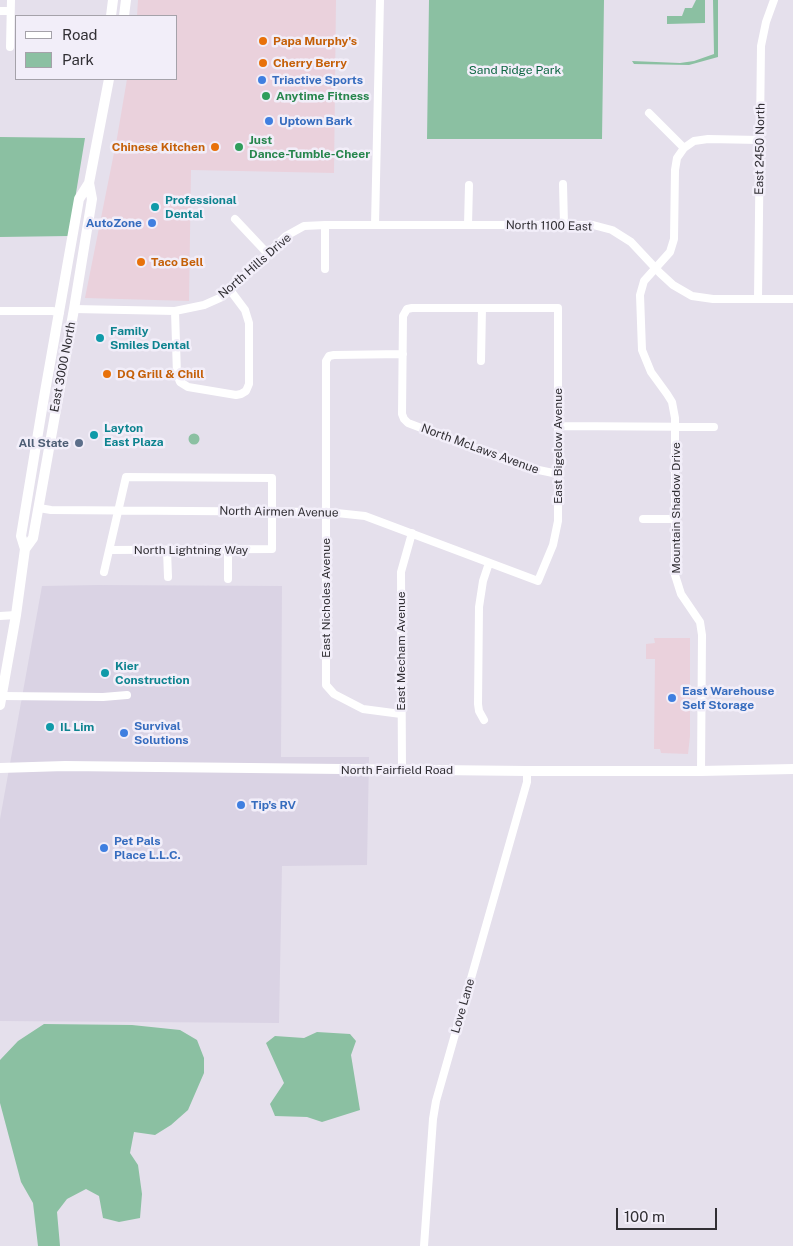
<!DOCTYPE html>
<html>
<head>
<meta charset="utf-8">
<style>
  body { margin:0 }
  #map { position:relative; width:793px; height:1246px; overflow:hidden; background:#e5e0ec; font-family:"Public Sans",sans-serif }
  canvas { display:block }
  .legend { position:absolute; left:15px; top:15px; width:162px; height:65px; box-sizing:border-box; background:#f2eef9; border:1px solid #a5a2aa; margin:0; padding:6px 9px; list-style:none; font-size:15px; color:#312f34 }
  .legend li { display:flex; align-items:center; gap:10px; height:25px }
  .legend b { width:25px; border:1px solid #a5a2aa }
  .scale { position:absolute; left:616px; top:1208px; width:101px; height:22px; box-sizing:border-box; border:2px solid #312f34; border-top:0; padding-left:6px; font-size:15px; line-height:18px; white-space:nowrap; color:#312f34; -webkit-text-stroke:4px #f2eef9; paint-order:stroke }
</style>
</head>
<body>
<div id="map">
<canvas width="793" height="1246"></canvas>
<ul class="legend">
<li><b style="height:6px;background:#fff"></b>Road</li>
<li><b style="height:14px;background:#8bc0a2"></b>Park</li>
</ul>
<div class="scale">100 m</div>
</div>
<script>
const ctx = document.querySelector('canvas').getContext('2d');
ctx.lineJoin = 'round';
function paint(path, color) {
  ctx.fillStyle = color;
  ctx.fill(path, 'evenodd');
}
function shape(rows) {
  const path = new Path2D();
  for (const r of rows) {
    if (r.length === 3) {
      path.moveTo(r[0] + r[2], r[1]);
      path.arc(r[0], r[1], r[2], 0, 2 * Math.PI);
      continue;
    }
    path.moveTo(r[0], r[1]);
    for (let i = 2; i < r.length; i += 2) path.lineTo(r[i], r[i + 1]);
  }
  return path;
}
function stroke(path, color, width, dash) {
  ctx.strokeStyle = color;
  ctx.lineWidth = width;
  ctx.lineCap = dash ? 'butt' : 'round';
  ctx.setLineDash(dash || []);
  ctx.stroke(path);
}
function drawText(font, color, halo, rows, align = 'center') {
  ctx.font = font + ' "Public Sans",sans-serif';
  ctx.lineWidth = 5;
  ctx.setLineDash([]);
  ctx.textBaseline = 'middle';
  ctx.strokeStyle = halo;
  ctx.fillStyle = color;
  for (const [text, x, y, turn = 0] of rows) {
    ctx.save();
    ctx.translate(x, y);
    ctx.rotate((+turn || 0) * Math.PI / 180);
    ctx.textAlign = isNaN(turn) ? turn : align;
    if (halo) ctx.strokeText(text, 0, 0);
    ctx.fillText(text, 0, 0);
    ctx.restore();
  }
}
paint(shape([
  [138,0,336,0,334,173,191,170,189,301,85,298,117,138,127,79,176,79,176,16,137,16],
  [654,638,690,638,690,736,688,754,661,753,660,749,654,749,655,659,646,659,646,644,655,643]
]), '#ead1dc');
paint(shape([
  [98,585,282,586,281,757,369,757,367,865,282,866,279,1023,0,1021,0,819,42,586]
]), '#dad3e4');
paint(shape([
  [429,0,604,0,602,139,427,139],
  [696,0,705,0,705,23,667,24,667,16,682,16,685,8,692,8],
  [713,0,718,0,718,57,689,65,634,64,632,61,680,63,694,61,714,54],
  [0,137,85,138,69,236,0,237],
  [194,439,5.5],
  [44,1024,132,1025,180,1030,197,1040,204,1058,204,1073,188,1110,171,1125,155,1135,134,1132,130,1153,138,1165,142,1194,140,1218,119,1222,103,1218,99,1196,86,1189,67,1199,57,1212,60,1246,38,1246,33,1203,21,1182,0,1103,0,1060,18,1041],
  [317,1032,350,1034,356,1041,351,1055,360,1110,322,1122,307,1117,275,1116,270,1104,284,1083,266,1043,275,1036,304,1038]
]), '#8bc0a2');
stroke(shape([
  [0,11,10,11],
  [10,47,11,0],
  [649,113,684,148],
  [563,184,564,225],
  [235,219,267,253],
  [325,225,325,269],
  [375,225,380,0],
  [468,225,469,185],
  [758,299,761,46,766,22,774,0],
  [74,309,175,311,204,305,222,297,230,290,286,236,304,226,325,225,593,225,612,230,631,242,660,273,673,285,692,296,713,299,793,299],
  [0,311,52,311,60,312],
  [175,311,177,375,180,382,188,387,236,395,241,394,246,391,249,384,249,323,245,310,230,290],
  [481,361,482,308],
  [559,426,714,427],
  [39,508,51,510,327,512,365,516,538,581,553,545,558,521,558,308,412,308,407,309,403,316,402,414,404,419,408,423,524,467,558,474],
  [643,519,676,519],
  [167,550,168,577],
  [228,550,228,579],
  [104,572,126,477,272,478,272,549,110,550],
  [0,616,16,615],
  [2,696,103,697,127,695],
  [401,714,363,709,334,694,326,685,326,361,329,356,334,355,403,354],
  [484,720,479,711,478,704,479,607,483,581,489,563],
  [402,770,401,572,412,533],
  [701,771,702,635,700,622,681,594,675,575,675,418,672,402,667,394,651,372,642,350,640,295,644,281,670,252,674,239,675,170,677,158,684,148,694,141,708,139,760,140],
  [424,1246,433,1119,436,1101,527,782,527,771]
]), '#fff', 8);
stroke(shape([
  [111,16,113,0],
  [124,16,126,0],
  [25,549,33,538,74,309,92,199,89,183],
  [0,705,16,615,25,549,21,536,43,403,79,199,89,183,109,79],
  [0,768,65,766,527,771,701,771,793,769]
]), '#fff', 10);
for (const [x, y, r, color] of [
  [263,41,5,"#e8710a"],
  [263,63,5,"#e8710a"],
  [262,80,5,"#3f7fe0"],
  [266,96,5,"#2e9e5b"],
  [269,121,5,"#3f7fe0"],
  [215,147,5,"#e8710a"],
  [239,147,5,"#2e9e5b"],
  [155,207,5,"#0f9aa8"],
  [152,223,5,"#3f7fe0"],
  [141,262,5,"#e8710a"],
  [100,338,5,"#0f9aa8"],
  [107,374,5,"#e8710a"],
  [94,435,5,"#0f9aa8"],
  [79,443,5,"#5c6f8a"],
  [105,673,5,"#0f9aa8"],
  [672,698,5,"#3f7fe0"],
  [50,727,5,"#0f9aa8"],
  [124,733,5,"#3f7fe0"],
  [241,805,5,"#3f7fe0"],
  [104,848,5,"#3f7fe0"]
]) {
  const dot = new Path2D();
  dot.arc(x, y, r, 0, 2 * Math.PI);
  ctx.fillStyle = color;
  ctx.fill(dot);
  stroke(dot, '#f2eef9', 2);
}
drawText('bold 12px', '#c56008', '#f2eef9', [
  ["Papa Murphy's",273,41],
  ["Cherry Berry",273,63],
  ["Chinese Kitchen",205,147,"right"],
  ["Taco Bell",151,262],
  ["DQ Grill & Chill",117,374]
], 'left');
drawText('12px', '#0d6642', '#f2eef9', [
  ["Sand Ridge Park",515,70]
]);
drawText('bold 12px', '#366cbe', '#f2eef9', [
  ["Triactive Sports",272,80],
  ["Uptown Bark",279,121],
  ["AutoZone",142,223,"right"],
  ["East Warehouse",682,691],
  ["Self Storage",682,705],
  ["Survival",134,726],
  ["Solutions",134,740],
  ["Tip's RV",251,805],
  ["Pet Pals",114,841],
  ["Place L.L.C.",114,855]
], 'left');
drawText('bold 12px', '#27864d', '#f2eef9', [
  ["Anytime Fitness",276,96],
  ["Just",249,140],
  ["Dance-Tumble-Cheer",249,154]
], 'left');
drawText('12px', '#312f34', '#f2eef9', [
  ["East 2450 North",760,149,-89],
  ["North 1100 East",549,226,1],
  ["North Hills Drive",255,266,-41],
  ["East 3000 North",63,367,-79],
  ["East Bigelow Avenue",558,446,-90],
  ["North McLaws Avenue",480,449,20],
  ["Mountain Shadow Drive",676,508,-90],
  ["North Airmen Avenue",279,512,1],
  ["North Lightning Way",191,550],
  ["East Nicholes Avenue",326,598,-90],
  ["East Mecham Avenue",401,651,-90],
  ["North Fairfield Road",397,770],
  ["Love Lane",463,1006,-74]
]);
drawText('bold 12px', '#0d838f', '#f2eef9', [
  ["Professional",165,200],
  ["Dental",165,214],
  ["Family",110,331],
  ["Smiles Dental",110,345],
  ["Layton",104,428],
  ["East Plaza",104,442],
  ["Kier",115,666],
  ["Construction",115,680],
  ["IL Lim",60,727]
], 'left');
drawText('bold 12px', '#4e5e75', '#f2eef9', [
  ["All State",69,443]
], 'right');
</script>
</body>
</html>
